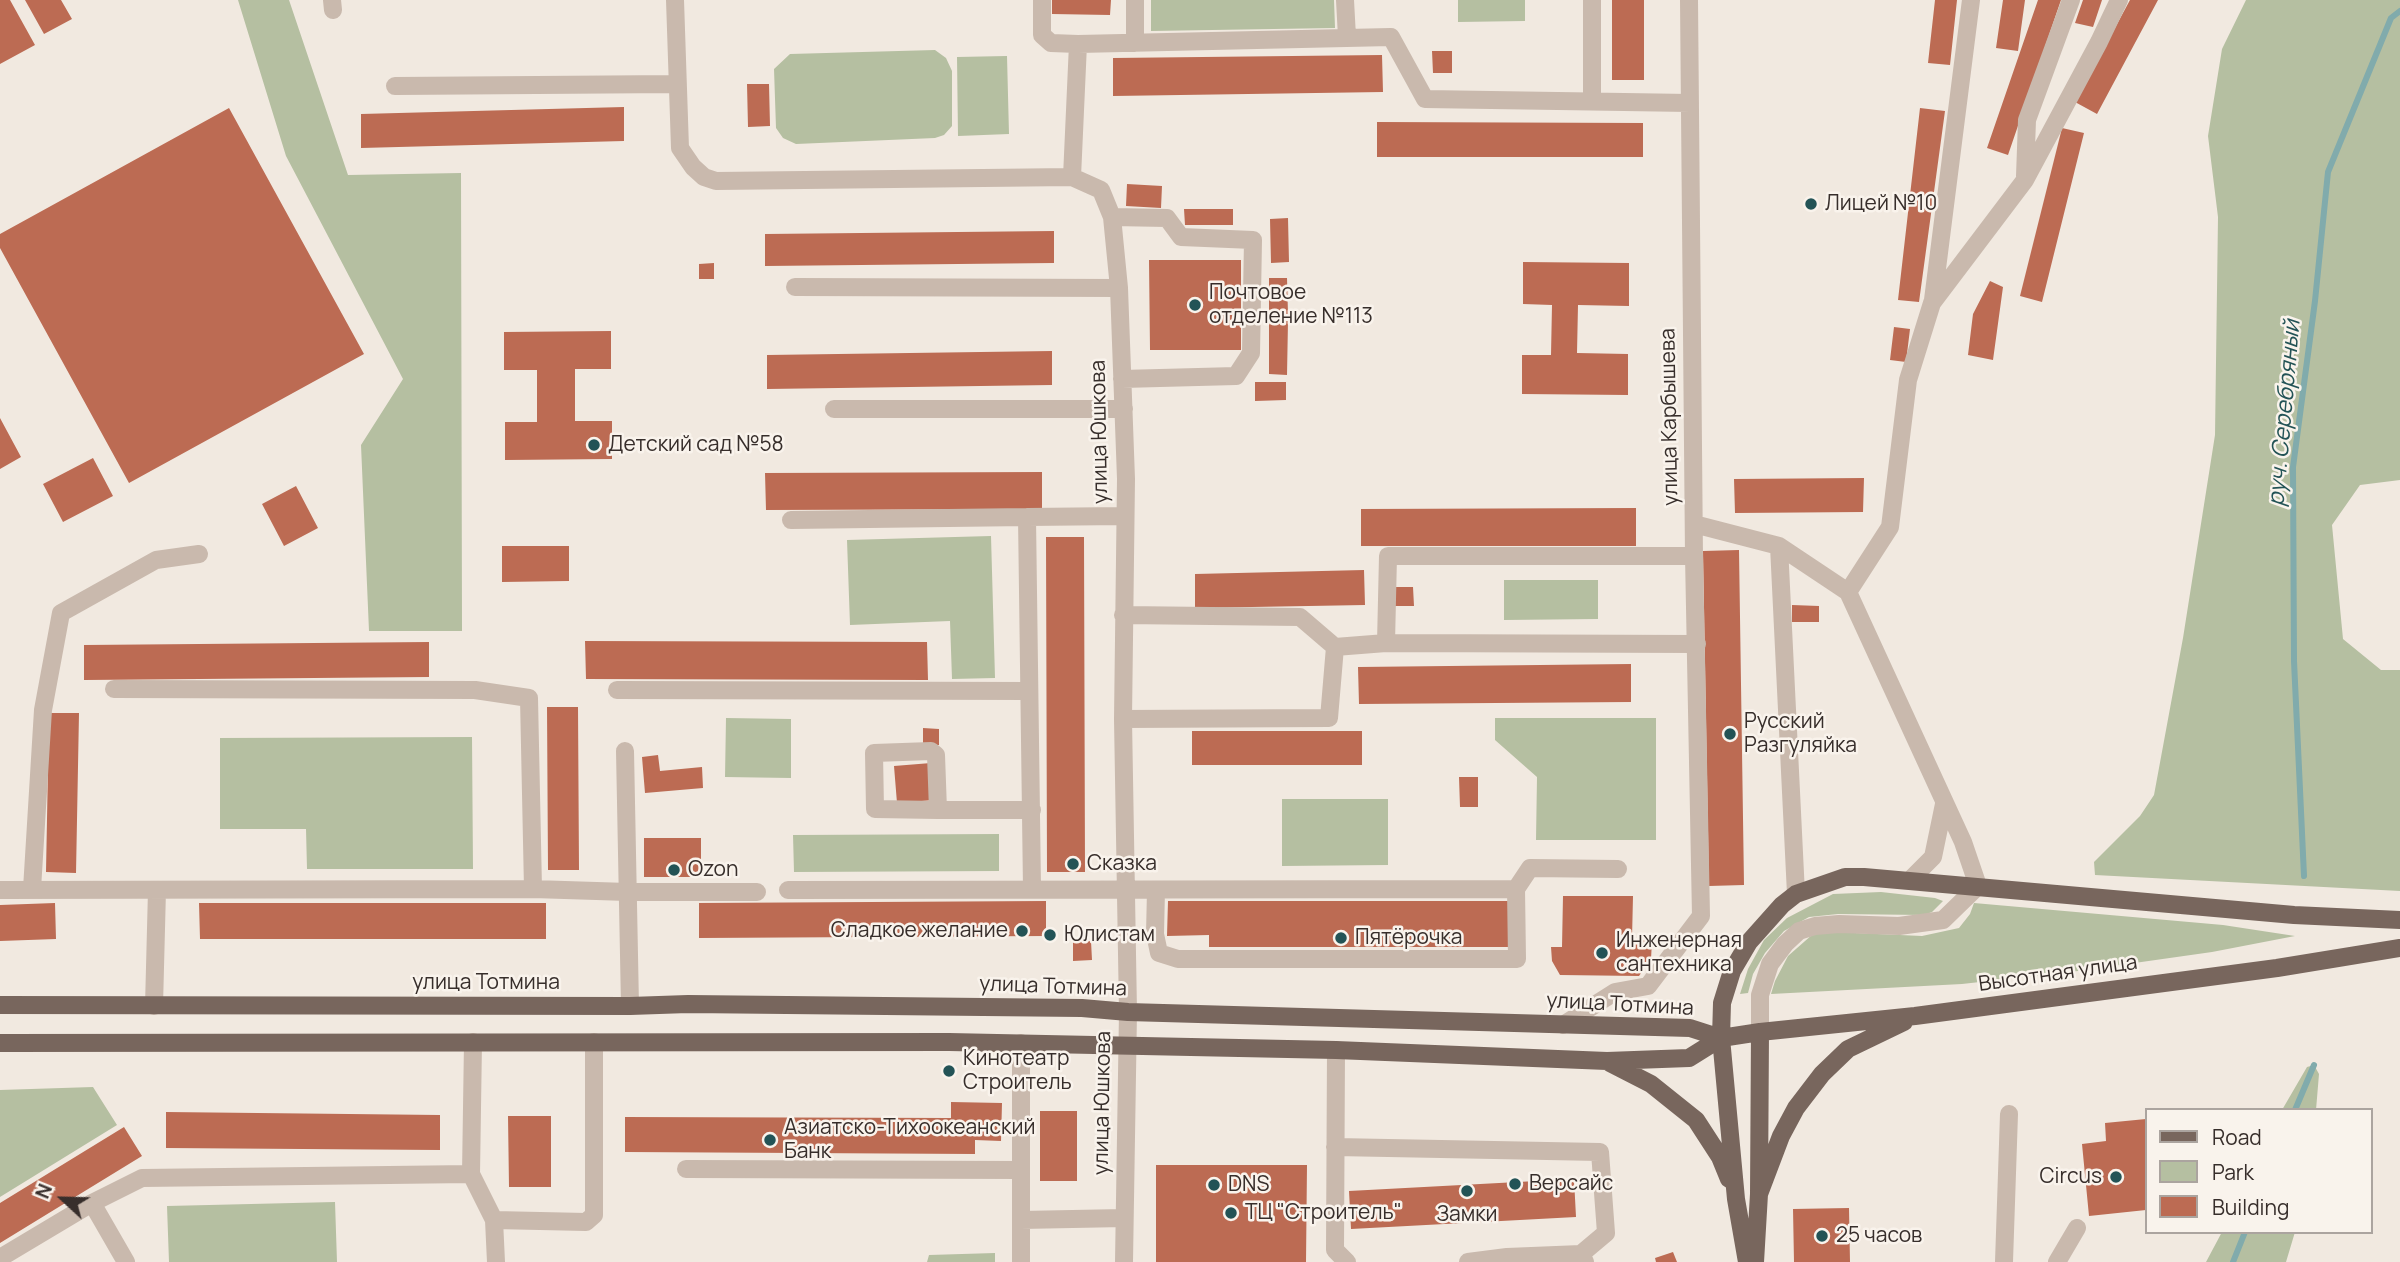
<!DOCTYPE html>
<html>
<head>
<meta charset="utf-8">
<style>
  body { margin:0 }
  #map { position:relative; width:2400px; height:1262px; overflow:hidden; background:#f1e9e0; font-family:Manrope,sans-serif }
  canvas { display:block }
  .legend { position:absolute; left:2145px; top:1108px; width:228px; height:126px; box-sizing:border-box; background:#f9f3ec; border:2px solid #aba49f; margin:0; padding:9px 12px; list-style:none; font-size:21px; color:#372e2b }
  .legend li { display:flex; align-items:center; gap:14px; height:35px }
  .legend b { width:35px; border:2px solid #aba49f }
  .north { position:absolute; left:28px; top:1164px; width:70px; height:70px; -webkit-text-stroke:5px #f9f3ec; paint-order:stroke; rotate:292deg; font-size:19px; font-weight:700; line-height:28px; text-align:center; color:#372e2b }
  .north::after { content:''; display:block; margin:auto; width:24px; height:32px; background:#372e2b; clip-path:polygon(50% 0,100% 100%,50% 72%,0 100%) }
</style>
</head>
<body>
<div id="map">
<canvas width="2400" height="1262"></canvas>
<ul class="legend">
<li><b style="height:9px;background:#78665d"></b>Road</li>
<li><b style="height:19px;background:#b5bfa1"></b>Park</li>
<li><b style="height:19px;background:#bc6b53"></b>Building</li>
</ul>
<div class="north">N</div>
</div>
<script>
const ctx = document.querySelector('canvas').getContext('2d');
ctx.lineJoin = 'round';
function paint(path, color) {
  ctx.fillStyle = color;
  ctx.fill(path, 'evenodd');
}
function shape(rows) {
  const path = new Path2D();
  for (const r of rows) {
    path.moveTo(r[0], r[1]);
    for (let i = 2; i < r.length; i += 2) path.lineTo(r[i], r[i + 1]);
  }
  return path;
}
function stroke(path, color, width, dash) {
  ctx.strokeStyle = color;
  ctx.lineWidth = width;
  ctx.lineCap = dash ? 'butt' : 'round';
  ctx.setLineDash(dash || []);
  ctx.stroke(path);
}
function drawText(font, color, halo, rows, align = 'center') {
  ctx.font = font + ' Manrope,sans-serif';
  ctx.lineWidth = 5;
  ctx.setLineDash([]);
  ctx.textBaseline = 'middle';
  ctx.strokeStyle = halo;
  ctx.fillStyle = color;
  for (const [text, x, y, turn = 0] of rows) {
    ctx.save();
    ctx.translate(x, y);
    ctx.rotate((+turn || 0) * Math.PI / 180);
    ctx.textAlign = isNaN(turn) ? turn : align;
    if (halo) ctx.strokeText(text, 0, 0);
    ctx.fillText(text, 0, 0);
    ctx.restore();
  }
}
paint(shape([
  [238,0,289,0,348,175,461,173,462,631,369,631,361,445,403,379,286,156],
  [1151,0,1334,0,1335,28,1151,31],
  [1458,0,1525,0,1525,21,1458,22],
  [2246,0,2400,0,2400,480,2360,485,2332,525,2343,639,2381,670,2400,670,2400,891,2095,875,2094,862,2140,816,2154,795,2183,638,2215,435,2218,217,2208,136,2222,49],
  [935,50,946,58,952,71,952,126,944,135,935,138,796,144,783,138,776,128,774,69,790,54],
  [1007,56,1009,134,958,136,957,57],
  [991,536,995,678,952,679,950,621,850,625,847,540],
  [1504,580,1598,580,1598,619,1504,620],
  [726,718,791,719,791,778,725,777],
  [1495,718,1656,718,1656,840,1536,840,1537,777,1495,740],
  [472,737,473,869,307,869,306,829,220,829,220,738],
  [1282,799,1388,799,1388,865,1282,866],
  [999,834,999,871,794,872,793,835],
  [1881,892,1935,898,1943,901,1932,912,1924,915,1838,914,1809,917,1784,931,1765,953,1753,974,1748,993,1740,994,1748,969,1764,940,1787,918,1833,894],
  [1974,903,2223,925,2295,936,2212,952,2078,971,1962,984,1771,994,1775,981,1788,956,1813,934,1833,932,1922,936,1959,928,1970,914],
  [2314,1065,2319,1074,2316,1110,2282,1110,2307,1067],
  [93,1087,117,1125,0,1197,0,1090],
  [335,1202,337,1262,169,1262,167,1206],
  [2222,1232,2295,1232,2286,1262,2206,1262],
  [995,1253,995,1262,927,1262,929,1255]
]), '#b5bfa1');
stroke(shape([
  [2304,876,2294,661,2293,467,2315,301,2328,172,2391,18,2400,11],
  [2295,1110,2314,1065],
  [2233,1262,2245,1232]
]), '#81abac', 6);
paint(shape([
  [0,0,10,0,35,45,0,64],
  [25,0,61,0,72,19,44,34],
  [1052,0,1111,0,1110,15,1052,14],
  [1612,0,1644,0,1644,80,1612,80],
  [1935,0,1957,0,1950,65,1928,63],
  [2003,0,2025,0,2018,51,1996,48],
  [2038,0,2061,0,2008,155,1987,148],
  [2083,0,2102,0,2093,27,2075,23],
  [2130,0,2158,0,2097,114,2075,102],
  [1432,51,1452,51,1452,73,1433,73],
  [1382,55,1383,92,1113,96,1113,58],
  [747,84,769,84,770,126,748,127],
  [624,107,624,141,361,148,361,114],
  [229,108,364,354,129,483,0,248,0,234],
  [1920,108,1945,111,1919,302,1898,300],
  [1377,122,1643,123,1643,157,1377,157],
  [2062,128,2084,133,2042,302,2020,296],
  [1127,184,1162,186,1161,208,1126,206],
  [1184,209,1233,209,1233,225,1185,225],
  [1288,218,1289,262,1271,263,1270,219],
  [1054,231,1054,263,765,266,765,234],
  [1149,260,1241,260,1241,350,1150,350],
  [1523,262,1629,263,1629,306,1578,305,1577,353,1628,354,1628,395,1522,394,1522,355,1551,355,1552,305,1523,304],
  [714,263,714,279,699,279,699,264],
  [1269,278,1287,278,1288,314,1269,315],
  [1990,281,2003,287,1993,360,1968,355,1973,314],
  [1269,321,1288,321,1287,375,1269,374],
  [1894,327,1910,329,1906,362,1890,360],
  [611,331,611,369,575,369,575,421,612,421,612,459,505,460,505,422,537,422,537,370,504,370,504,332],
  [1052,351,1052,385,767,389,767,355],
  [1255,382,1286,382,1286,400,1255,401],
  [0,418,21,457,0,469],
  [93,458,113,496,63,522,43,484],
  [1042,472,1042,509,766,510,765,473],
  [1864,478,1863,512,1735,513,1734,479],
  [296,486,318,528,284,546,262,504],
  [1636,508,1636,546,1361,546,1361,509],
  [1046,537,1084,537,1085,872,1047,872],
  [502,546,569,546,569,581,502,582],
  [1739,550,1744,885,1709,886,1703,551],
  [1364,570,1365,605,1195,608,1195,574],
  [1395,587,1413,587,1414,606,1395,606],
  [1792,605,1819,606,1819,622,1792,622],
  [585,641,927,642,928,680,586,679],
  [429,642,429,677,84,680,84,645],
  [1631,664,1631,702,1359,704,1358,667],
  [547,707,578,707,579,870,548,870],
  [49,713,79,713,76,873,46,872],
  [923,728,939,729,939,745,923,745],
  [1192,731,1362,731,1362,765,1192,765],
  [658,755,660,771,702,767,703,788,645,793,642,757],
  [931,763,934,800,897,803,894,766],
  [1459,777,1478,777,1478,807,1460,807],
  [644,838,701,838,701,877,644,877],
  [1563,896,1633,896,1632,939,1652,941,1651,959,1639,976,1560,975,1552,961,1551,947,1562,947],
  [1046,901,1046,936,699,938,699,903],
  [1168,901,1509,901,1508,947,1209,947,1209,935,1167,936],
  [55,903,56,939,0,941,0,905],
  [199,903,546,903,546,939,200,939],
  [1091,941,1092,960,1073,961,1073,942],
  [951,1102,1002,1103,1001,1141,975,1140,975,1154,625,1152,625,1117,951,1118],
  [1040,1111,1077,1111,1077,1181,1040,1181],
  [166,1112,440,1115,440,1150,166,1148],
  [508,1116,551,1116,551,1187,509,1187],
  [2146,1119,2146,1210,2089,1216,2082,1144,2106,1141,2105,1123],
  [124,1127,142,1156,0,1243,0,1203],
  [1156,1165,1307,1165,1306,1262,1156,1262],
  [1574,1179,1576,1217,1351,1229,1349,1191],
  [1849,1208,1850,1262,1794,1262,1793,1209],
  [1673,1252,1677,1262,1656,1262,1655,1258]
]), '#bc6b53');
stroke(shape([
  [332,0,333,10],
  [675,0,680,148,693,167,704,177,716,181,1072,177,1101,190,1112,217,1119,288,1126,479,1123,719,1128,1012,1124,1262],
  [1042,0,1042,35,1051,43,1078,44],
  [1135,0,1135,43],
  [1345,0,1347,37],
  [1592,0,1592,100],
  [395,86,677,84],
  [2025,176,2027,120,2071,0],
  [1072,177,1078,44,1391,37,1425,99,1690,103],
  [1112,217,1167,218,1181,237,1253,240,1251,353,1236,376,1122,379],
  [795,287,1119,288],
  [1933,300,1971,0],
  [834,409,1124,409],
  [791,520,1027,517],
  [1694,524,1779,546,1848,592,1963,842,1978,886,1943,920,1899,926,1839,924,1815,926,1799,931,1785,944,1770,964,1760,995,1760,1032],
  [1779,546,1796,894],
  [1848,592,1890,527,1908,380,1932,303,2025,180,2099,42,2119,0],
  [1123,615,1300,617,1335,647,1386,643,1388,556,1694,556],
  [1386,643,1697,644],
  [114,689,475,690,529,698,533,889],
  [617,690,1029,691],
  [1123,719,1329,718,1335,647],
  [625,751,630,1006],
  [938,810,875,809,874,753,931,751,936,755,938,810,1032,810],
  [1911,879,1933,857,1944,804],
  [32,889,43,710,61,613,156,560,199,554],
  [1032,889,1027,517,1124,516],
  [1516,889,1530,868,1618,869],
  [0,890,533,889,628,892,757,892],
  [788,890,1516,889,1517,959,1178,959,1159,953,1155,934,1156,890],
  [154,1006,157,890],
  [1563,1025,1615,992,1648,986,1701,916,1694,556,1689,0],
  [1336,1050,1335,1250,1347,1262],
  [1335,1147,1600,1152,1606,1233,1581,1254],
  [686,1169,1021,1170],
  [471,1174,494,1220,496,1262],
  [494,1220,586,1222,594,1215,594,1042],
  [1021,1220,1124,1218],
  [0,1258,92,1203],
  [126,1262,92,1203,142,1178,471,1174,473,1042],
  [1021,1262,1021,1043],
  [1468,1262,1507,1257,1581,1254,1585,1262],
  [2004,1262,2009,1114],
  [2057,1262,2077,1228]
]), '#c9b9ad', 18);
stroke(shape([
  [0,1005,630,1006,688,1004,1082,1008,1128,1012,1690,1028,1721,1038],
  [0,1043,949,1042,1336,1050,1607,1061,1689,1058,1721,1038,1760,1032,1915,1016,2277,968,2400,948],
  [1610,1063,1651,1084,1696,1120,1720,1157,1729,1179],
  [1759,1194,1781,1136,1796,1108,1822,1074,1848,1049,1904,1022],
  [1747,1262,1736,1199,1721,1038,1722,1003,1732,971,1749,942,1782,905,1796,894,1845,877,1864,877,2294,915,2400,920],
  [1755,1262,1759,1194,1760,1032]
]), '#78665d', 18);
for (const [x, y, r, color] of [
  [1811,204,7,"#235356"],
  [1195,305,7,"#235356"],
  [594,445,7,"#235356"],
  [1730,734,7,"#235356"],
  [1073,864,7,"#235356"],
  [674,870,7,"#235356"],
  [1022,931,7,"#235356"],
  [1050,935,7,"#235356"],
  [1341,938,7,"#235356"],
  [1602,953,7,"#235356"],
  [949,1071,7,"#235356"],
  [770,1140,7,"#235356"],
  [2116,1177,7,"#235356"],
  [1515,1184,7,"#235356"],
  [1214,1185,7,"#235356"],
  [1467,1191,7,"#235356"],
  [1231,1213,7,"#235356"],
  [1822,1236,7,"#235356"]
]) {
  const dot = new Path2D();
  dot.arc(x, y, r, 0, 2 * Math.PI);
  ctx.fillStyle = color;
  ctx.fill(dot);
  stroke(dot, '#f9f3ec', 2.5);
}
drawText('21px', '#372e2b', '#f9f3ec', [
  ["Лицей №10",1825,204],
  ["Почтовое",1209,293],
  ["отделение №113",1209,317],
  ["Детский сад №58",608,445],
  ["Русский",1744,722],
  ["Разгуляйка",1744,746],
  ["Сказка",1087,864],
  ["Ozon",688,870],
  ["Сладкое желание",1008,931,"right"],
  ["Юлистам",1064,935],
  ["Пятёрочка",1355,938],
  ["Инженерная",1616,941],
  ["сантехника",1616,965],
  ["Кинотеатр",963,1059],
  ["Строитель",963,1083],
  ["Азиатско-Тихоокеанский",784,1128],
  ["Банк",784,1152],
  ["Circus",2102,1177,"right"],
  ["Версайс",1529,1184],
  ["DNS",1228,1185],
  ["ТЦ \"Строитель\"",1245,1213],
  ["Замки",1467,1215,"center"],
  ["25 часов",1836,1236]
], 'left');
drawText('21px', '#372e2b', '#f9f3ec', [
  ["улица Карбышева",1670,417,-91],
  ["улица Юшкова",1100,432,-91],
  ["Высотная улица",2058,974,-8],
  ["улица Тотмина",486,983],
  ["улица Тотмина",1053,987,2],
  ["улица Тотмина",1620,1005,3],
  ["улица Юшкова",1103,1103,-89]
]);
drawText('italic 23px', '#235356', '#f9f3ec', [
  ["руч. Серебряный",2285,413,-85]
]);
</script>
</body>
</html>
